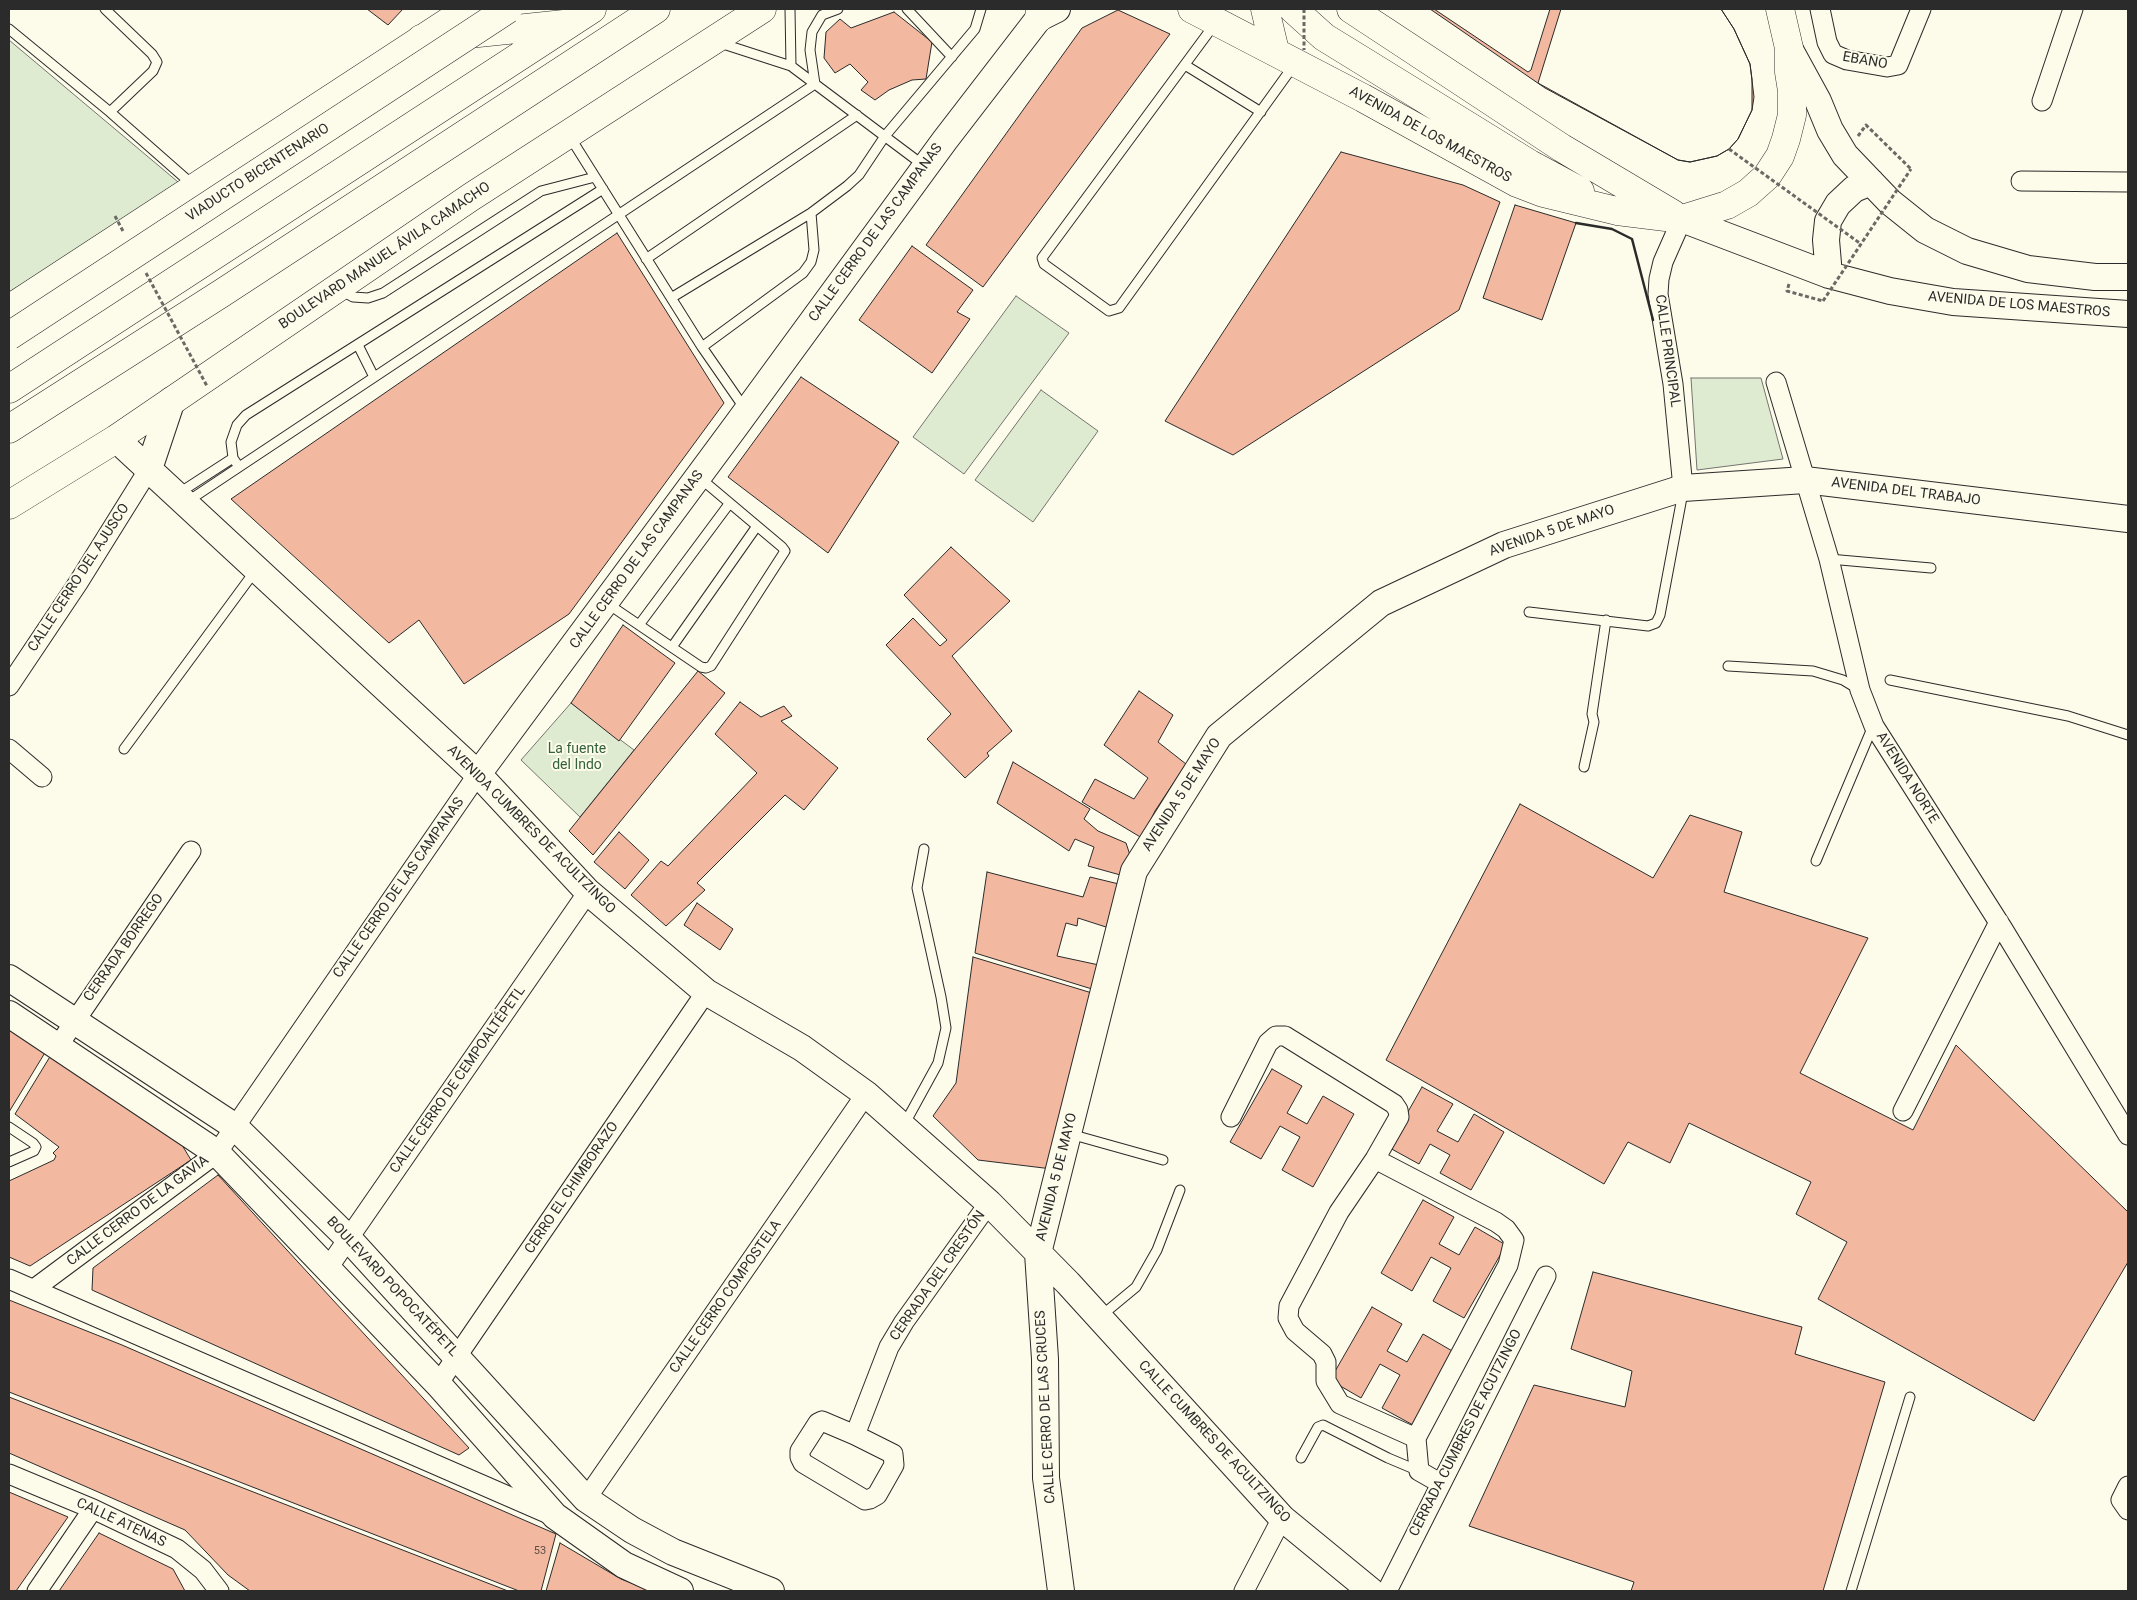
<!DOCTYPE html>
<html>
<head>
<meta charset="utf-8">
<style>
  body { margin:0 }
  #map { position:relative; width:2137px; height:1600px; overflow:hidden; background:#fdfbea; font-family:Roboto,sans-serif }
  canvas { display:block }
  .frame { position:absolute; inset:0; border:10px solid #2b2b2b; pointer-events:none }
</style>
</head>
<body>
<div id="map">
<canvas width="2137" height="1600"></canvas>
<div class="frame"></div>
</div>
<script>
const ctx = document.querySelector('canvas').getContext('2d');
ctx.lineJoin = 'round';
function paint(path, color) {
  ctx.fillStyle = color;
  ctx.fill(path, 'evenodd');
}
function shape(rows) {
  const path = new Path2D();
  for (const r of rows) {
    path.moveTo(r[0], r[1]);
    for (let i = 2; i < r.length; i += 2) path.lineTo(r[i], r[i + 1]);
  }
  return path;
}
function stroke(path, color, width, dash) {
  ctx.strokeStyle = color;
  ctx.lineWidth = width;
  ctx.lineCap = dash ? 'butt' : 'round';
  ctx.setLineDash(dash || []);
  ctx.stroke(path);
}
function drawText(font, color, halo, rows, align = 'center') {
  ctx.font = font + ' Roboto,sans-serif';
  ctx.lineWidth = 4;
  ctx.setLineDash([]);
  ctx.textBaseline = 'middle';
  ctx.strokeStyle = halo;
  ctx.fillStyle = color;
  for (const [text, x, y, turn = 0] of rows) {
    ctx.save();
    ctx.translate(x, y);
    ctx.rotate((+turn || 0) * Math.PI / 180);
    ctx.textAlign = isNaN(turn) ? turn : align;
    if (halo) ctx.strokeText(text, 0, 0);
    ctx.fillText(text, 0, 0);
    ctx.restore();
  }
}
const green = shape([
  [9,40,184,187,9,292,9,40],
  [1016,296,1069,333,964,474,913,437,1016,296],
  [1691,378,1761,378,1783,459,1697,470,1691,378],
  [1041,390,1098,431,1033,522,975,480,1041,390],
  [571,703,634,750,580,817,521,760,571,703]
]);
paint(green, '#deebd1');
stroke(green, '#74746e', 1);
const building = shape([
  [367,9,403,9,388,25,367,9],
  [1430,9,1721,9,1734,29,1750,64,1754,97,1752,110,1738,139,1729,149,1717,156,1690,162,1678,160,1545,88,1430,9],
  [1434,9,1550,9,1531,70,1528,72,1434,9],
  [1561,9,1721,9,1734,29,1750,64,1752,79,1752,110,1738,139,1729,149,1717,156,1690,162,1678,160,1538,83,1561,9],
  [1118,10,1170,34,983,287,926,245,1082,28,1118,10],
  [894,12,932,42,926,79,912,80,889,90,875,100,861,90,868,82,850,64,835,73,824,58,826,32,840,19,851,28,894,12],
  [1341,152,1463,185,1500,202,1459,310,1233,455,1165,421,1341,152],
  [1515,205,1576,223,1542,320,1483,298,1515,205],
  [617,233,724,403,569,614,464,684,419,620,389,643,231,499,617,233],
  [912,246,973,290,957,312,970,319,932,373,859,320,912,246],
  [801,377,899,442,828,553,728,477,801,377],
  [951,547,1010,601,952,656,1012,731,987,753,989,756,965,778,927,739,951,714,886,645,913,618,940,646,947,640,904,595,951,547],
  [623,625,675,663,619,741,571,703,623,625],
  [698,671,725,693,593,855,569,831,698,671],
  [1139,691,1173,715,1158,742,1186,764,1155,811,1142,838,1082,802,1095,779,1134,799,1148,778,1104,745,1139,691],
  [740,702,761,717,784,706,792,716,781,721,838,768,804,810,785,795,697,883,705,890,666,926,631,895,661,861,668,866,757,773,715,734,740,702],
  [1013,762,1090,809,1084,819,1098,831,1126,843,1131,858,1124,876,1088,866,1094,847,1075,839,1069,851,997,803,1013,762],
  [1520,804,1653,878,1690,815,1742,832,1724,892,1868,938,1800,1073,1913,1130,1956,1045,2128,1212,2128,1262,2034,1421,1818,1299,1847,1242,1796,1214,1811,1182,1689,1123,1670,1163,1628,1142,1604,1184,1386,1060,1520,804],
  [619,832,649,860,625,889,594,862,619,832],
  [987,872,1083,897,1090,877,1123,885,1109,928,1078,918,1077,926,1066,923,1057,956,1099,965,1092,989,975,953,987,872],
  [697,903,733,929,720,950,684,925,697,903],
  [973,957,1092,993,1052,1169,978,1160,933,1116,956,1083,973,957],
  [9,1027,46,1051,9,1112,9,1027],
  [51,1055,182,1145,191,1160,30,1266,9,1257,9,1181,54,1160,56,1156,53,1153,59,1147,15,1114,51,1055],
  [1272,1069,1302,1086,1287,1113,1307,1124,1323,1096,1354,1114,1313,1187,1282,1170,1300,1137,1280,1126,1261,1159,1230,1142,1272,1069],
  [1422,1087,1453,1104,1437,1131,1458,1142,1474,1114,1504,1132,1471,1190,1440,1173,1450,1155,1430,1144,1419,1164,1388,1147,1422,1087],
  [218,1175,469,1448,459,1455,92,1290,93,1268,218,1175],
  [1423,1200,1454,1217,1439,1244,1459,1255,1475,1227,1506,1245,1464,1318,1433,1301,1451,1268,1431,1257,1412,1291,1381,1273,1423,1200],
  [1593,1272,1802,1327,1795,1354,1885,1382,1823,1591,1631,1591,1634,1582,1469,1526,1534,1385,1625,1407,1632,1371,1571,1349,1593,1272],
  [9,1300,122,1345,556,1534,541,1591,519,1591,9,1392,9,1300],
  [1372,1307,1402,1324,1387,1351,1407,1362,1423,1334,1454,1352,1413,1425,1382,1408,1400,1375,1380,1364,1361,1398,1330,1380,1372,1307],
  [9,1397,508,1591,250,1591,228,1575,185,1530,9,1453,9,1397],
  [9,1492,68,1517,16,1591,9,1591,9,1492],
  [99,1533,173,1569,185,1591,59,1591,99,1533],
  [560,1543,621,1579,652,1591,546,1591,560,1543]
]);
paint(building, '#f2b8a0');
stroke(building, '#2b2b2b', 1);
const lane = shape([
  [105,9,152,54,157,62,153,71,110,112],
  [790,9,791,66],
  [907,9,952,57],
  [1214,25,1042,258,1044,264,1109,311,1119,308,1294,65],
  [9,29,110,112,193,185],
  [720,43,791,66,923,165],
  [1185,65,1261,112],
  [570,137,702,347,745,409],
  [646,259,857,115],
  [340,290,353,297,368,298,383,293,541,191,595,177],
  [671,298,811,213,847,186,859,175,885,136,975,29,981,9],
  [358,345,374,377],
  [702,347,803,273,811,262,814,250,811,213],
  [239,467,233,458,231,442,237,425,246,415,603,189],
  [179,493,233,458],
  [188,501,815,84,810,50,812,32,822,15,838,9],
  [1829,559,1931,568],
  [608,604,701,667,706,668,711,666,785,551,782,547,700,478],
  [1529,612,1648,626,1656,623,1660,615,1683,492],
  [639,625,729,504],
  [672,647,757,526],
  [1728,666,1813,671,1843,680,1858,689],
  [1890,680,2068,716,2128,735],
  [124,749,255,571],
  [1584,767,1594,722,1592,714,1606,620],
  [1816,861,1873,726],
  [904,1125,938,1063,946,1028,941,997,917,888,924,849],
  [9,1127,33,1143,36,1147,34,1151,9,1162],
  [1070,1134,1163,1160],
  [1101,1316,1136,1287,1157,1250,1180,1190],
  [1301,1458,1318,1427,1323,1425,1388,1458,1419,1471],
  [1851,1591,1910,1397]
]);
const street = shape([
  [1820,9,1827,42,1833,54,1847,60,1887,67,1898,65,1921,9],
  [2042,101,2073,9],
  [2021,181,2128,182],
  [1682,219,1663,262,1659,279,1658,294,1673,384,1683,488],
  [1776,382,1829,559,1860,690,1874,726,2003,929,2128,1135],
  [9,686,78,583,149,469],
  [9,749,42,777],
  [58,1046,191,851],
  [1903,1111,1999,922],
  [1231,1117,1268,1043,1276,1036,1285,1036,1394,1104,1398,1110,1399,1117,1375,1159,1339,1212,1289,1306,1288,1318,1295,1331,1322,1354,1326,1362,1326,1381,1340,1404,1416,1438,1419,1471,1440,1483],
  [1375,1159,1496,1222,1506,1229,1514,1240,1508,1265,1416,1438],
  [328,1268,588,892],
  [9,1279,549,1514],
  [34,1289,217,1153,478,774],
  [438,1384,706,992],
  [822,1421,855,1435,893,1454,894,1465,877,1495,870,1499,865,1500,803,1463,800,1457,800,1451,818,1423,822,1421],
  [855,1435,889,1347,904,1322,989,1203],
  [9,1474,93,1509,177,1549,203,1570,219,1591],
  [2128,1486,2121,1500,2128,1510],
  [586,1499,866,1094],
  [37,1591,93,1509],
  [1244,1591,1282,1518],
  [1387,1591,1546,1276]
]);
const secondary = shape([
  [1789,48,1818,101,1830,130,1845,155,1890,202,1925,230,1967,251,2028,269,2095,277,2128,277],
  [1682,219,1829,275,1890,291,1953,302,2128,314],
  [1829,275,1826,240,1828,221,1838,204,1854,189,1871,182],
  [116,439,478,774,588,892,706,992,802,1048,866,1094,989,1203,1068,1283,1282,1518,1371,1591],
  [149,469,172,400],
  [478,774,735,427,945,140,1039,18,1057,9],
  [9,978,234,1126,348,1238,586,1499,632,1530,673,1552,771,1591],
  [9,1014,217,1153,438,1384,555,1516,624,1565,680,1591],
  [1061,1591,1046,1478,1045,1359,1038,1253,1134,871,1219,736,1381,603,1504,545,1683,488,1805,480,2128,519]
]);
const primary = shape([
  [1192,9,1363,98,1517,183,1543,193,1617,211,1682,219,1727,205,1748,193,1767,176,1780,156,1786,139,1792,115,1792,91,1789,72,1789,48,1780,9],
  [1265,9,1275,51],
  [1293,9,1324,37,1530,164,1580,191],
  [1351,9,1562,148,1673,214],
  [1039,18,1040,9],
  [9,309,468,9],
  [9,505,116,439,471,197,762,9]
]);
const highway = shape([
  [421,39,564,24],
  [9,389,592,9],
  [9,429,222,293,656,9]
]);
stroke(lane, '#2b2b2b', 11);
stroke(street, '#2b2b2b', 21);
stroke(secondary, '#2b2b2b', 28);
stroke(primary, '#2b2b2b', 29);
stroke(highway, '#2b2b2b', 29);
stroke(shape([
  [1858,136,1866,125,1911,169],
  [1789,284,1787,291,1823,301]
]), '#6a6964', 3, [4, 2.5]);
stroke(lane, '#fdfbea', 9);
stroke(street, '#fdfbea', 19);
stroke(secondary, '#fdfbea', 26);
stroke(primary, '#fdfbea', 28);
stroke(highway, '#fdfbea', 28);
const highwayBridge = shape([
  [9,336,508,9]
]);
stroke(highwayBridge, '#2b2b2b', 29, []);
stroke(shape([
  [1304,9,1304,50],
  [1729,149,1861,244],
  [115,216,124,233],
  [146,273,207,386],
  [1823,301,1911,169]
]), '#6a6964', 3, [4, 2.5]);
stroke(highwayBridge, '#fdfbea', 28);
stroke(shape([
  [1576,223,1612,229,1632,239,1653,320]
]), '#2b2b2b', 2.5);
drawText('11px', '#5d4e48', null, [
  ["53",540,1551]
]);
drawText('14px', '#2b2b2b', '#fdfbea', [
  ["EBANO",1865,61,10],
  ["AVENIDA DE LOS MAESTROS",1430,135,29],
  ["VIADUCTO BICENTENARIO",258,173,-33],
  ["CALLE CERRO DE LAS CAMPANAS",876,233,-54],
  ["BOULEVARD MANUEL ÁVILA CAMACHO",385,256,-34],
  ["AVENIDA DE LOS MAESTROS",2019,305,5],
  ["CALLE PRINCIPAL",1667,351,82],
  ["AVENIDA DEL TRABAJO",1906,492,7],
  ["AVENIDA 5 DE MAYO",1552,531,-19],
  ["CALLE CERRO DE LAS CAMPANAS",637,560,-54],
  ["CALLE CERRO DEL AJUSCO",79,578,-57],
  ["AVENIDA NORTE",1907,778,58],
  ["AVENIDA 5 DE MAYO",1182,795,-57],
  ["AVENIDA CUMBRES DE ACULTZINGO",531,830,45],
  ["CALLE CERRO DE LAS CAMPANAS",399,888,-55],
  ["CERRADA BORREGO",124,948,-55],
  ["CALLE CERRO DE CEMPOALTÉPETL",458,1080,-55],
  ["AVENIDA 5 DE MAYO",1057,1177,-76],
  ["CERRO EL CHIMBORAZO",572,1188,-56],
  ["CALLE CERRO DE LA GAVIA",138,1211,-37],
  ["CERRADA DEL CRESTÓN",938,1276,-55],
  ["BOULEVARD POPOCATÉPETL",392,1287,47],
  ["CALLE CERRO COMPOSTELA",726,1297,-55],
  ["CALLE CERRO DE LAS CRUCES",1046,1407,-93],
  ["CERRADA CUMBRES DE ACUTZINGO",1466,1433,-63],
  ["CALLE CUMBRES DE ACULTZINGO",1214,1442,47],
  ["CALLE ATENAS",121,1523,25]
]);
drawText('14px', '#34623c', '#fdfbea', [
  ["La fuente",577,749],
  ["del Indo",577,765]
]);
</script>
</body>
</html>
